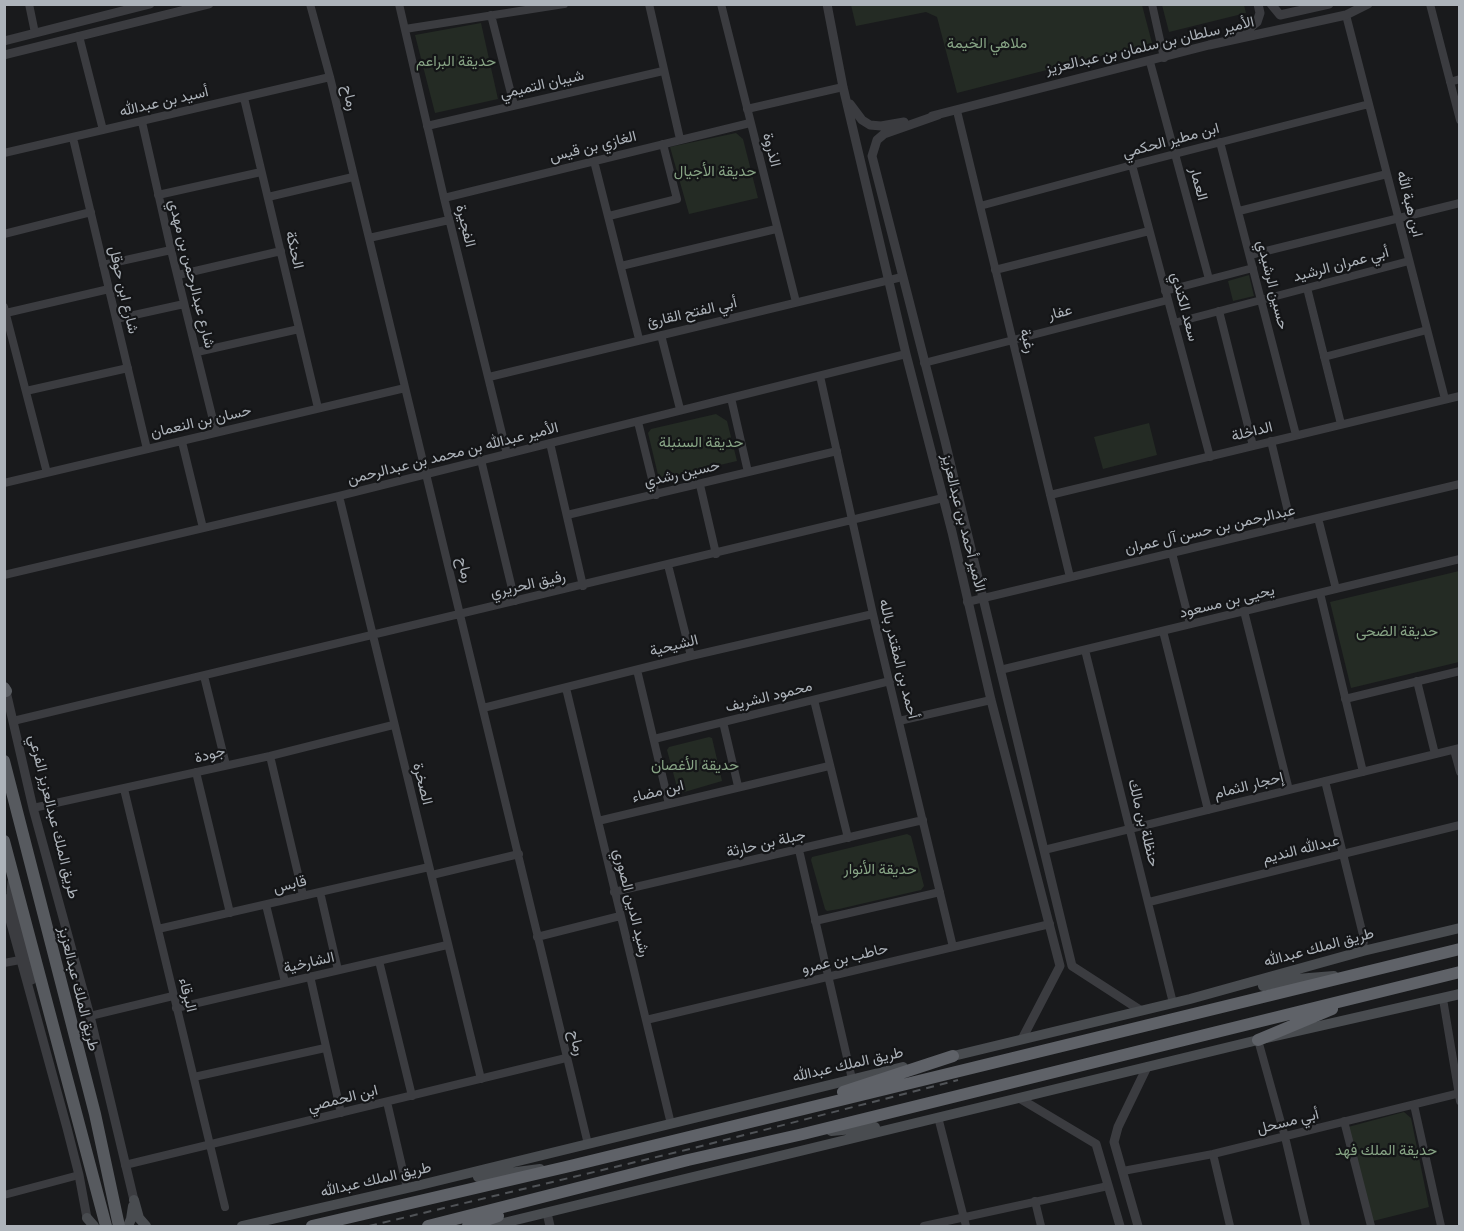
<!DOCTYPE html>
<html>
<head>
<meta charset="utf-8">
<style>
  body { margin:0 }
  #map { position:relative; width:1464px; height:1231px; overflow:hidden; background:#191a1c; font-family:"Archivo Narrow",sans-serif }
  canvas { display:block }
  .frame { position:absolute; inset:0; border:6px solid #adb3ba; pointer-events:none }
</style>
</head>
<body>
<div id="map">
<canvas width="1464" height="1231"></canvas>
<div class="frame"></div>
</div>
<script>
const ctx = document.querySelector('canvas').getContext('2d');
ctx.lineJoin = 'round';
function paint(path, color) {
  ctx.fillStyle = color;
  ctx.fill(path, 'evenodd');
}
function shape(rows) {
  const path = new Path2D();
  for (const r of rows) {
    path.moveTo(r[0], r[1]);
    for (let i = 2; i < r.length; i += 2) path.lineTo(r[i], r[i + 1]);
  }
  return path;
}
function stroke(path, color, width, dash) {
  ctx.strokeStyle = color;
  ctx.lineWidth = width;
  ctx.lineCap = dash ? 'butt' : 'round';
  ctx.setLineDash(dash || []);
  ctx.stroke(path);
}
function drawText(font, color, halo, rows, align = 'center') {
  ctx.font = font + ' "Archivo Narrow",Vazirmatn,sans-serif';
  ctx.lineWidth = 4.5;
  ctx.setLineDash([]);
  ctx.textBaseline = 'middle';
  ctx.strokeStyle = halo;
  ctx.fillStyle = color;
  for (const [text, x, y, turn = 0] of rows) {
    ctx.save();
    ctx.translate(x, y);
    ctx.rotate((+turn || 0) * Math.PI / 180);
    ctx.textAlign = isNaN(turn) ? turn : align;
    if (halo) ctx.strokeText(text, 0, 0);
    ctx.fillText(text, 0, 0);
    ctx.restore();
  }
}
paint(shape([
  [851,5,1142,5,1152,43,957,93,937,17,926,12,856,26],
  [1162,5,1244,5,1246,13,1169,32],
  [481,23,498,99,435,113,415,35],
  [736,133,743,139,758,198,689,214,670,147],
  [1249,275,1254,296,1233,301,1228,281],
  [716,414,727,421,737,461,659,479,648,433,651,429],
  [1149,423,1157,455,1103,469,1094,437],
  [1459,571,1459,662,1351,688,1330,602],
  [709,737,712,738,722,781,681,793,678,791,667,750,669,747],
  [907,834,911,836,924,886,921,890,839,909,827,911,825,909,811,860,812,857],
  [1404,1112,1411,1118,1429,1207,1373,1221,1348,1127]
]), '#242b24');
stroke(shape([
  [29,4,35,33],
  [310,4,330,77,588,1144],
  [399,4,444,198,507,454],
  [649,4,680,139],
  [721,4,796,302],
  [1152,4,1164,58],
  [1430,4,1460,120],
  [491,15,514,105],
  [1346,15,1445,399],
  [405,29,564,4],
  [79,36,103,130],
  [1150,62,1209,279],
  [1450,82,1460,79],
  [244,98,318,408],
  [747,109,843,87],
  [957,111,1070,577],
  [142,122,171,250,216,432],
  [427,126,663,71],
  [73,138,147,449],
  [1220,142,1296,435],
  [4,153,330,77],
  [594,161,639,339],
  [1132,165,1210,457],
  [158,195,261,172],
  [268,197,353,177],
  [444,198,750,123],
  [980,206,1132,165,1369,104],
  [1239,211,1387,174],
  [609,216,677,199,663,144],
  [4,234,91,212],
  [369,238,449,220],
  [1250,255,1460,203],
  [103,265,171,250],
  [621,266,776,229],
  [995,270,1149,231],
  [178,275,281,251],
  [1307,288,1341,424],
  [1165,291,1253,268],
  [4,307,47,473],
  [1219,311,1253,446],
  [6,313,109,289],
  [116,319,184,304],
  [1174,323,1409,261],
  [661,335,680,409],
  [197,352,299,329],
  [1324,357,1427,330],
  [924,363,1168,300],
  [820,376,873,614,953,947],
  [489,377,902,277],
  [26,391,128,368],
  [731,398,748,472],
  [638,422,656,495],
  [1271,441,1291,524],
  [182,442,203,528],
  [550,443,583,586],
  [481,460,515,601],
  [4,483,405,388],
  [700,485,716,554],
  [1050,495,1460,396],
  [339,496,481,1079],
  [567,515,837,451],
  [1318,518,1336,589],
  [1172,553,1190,624],
  [668,565,691,656],
  [4,575,339,496,906,354],
  [1320,593,1363,772],
  [967,602,1460,484],
  [1244,611,1289,790],
  [1163,631,1208,810],
  [1085,650,1173,1003],
  [637,670,669,804],
  [1000,670,1460,559],
  [204,676,226,765],
  [1417,681,1435,754],
  [566,688,671,1124],
  [1345,699,1460,671],
  [814,700,848,838],
  [483,708,691,656,873,614],
  [13,721,943,498],
  [899,721,991,700],
  [723,722,738,786],
  [654,739,890,681],
  [1454,750,1460,772],
  [270,756,303,895],
  [196,772,230,913],
  [1325,781,1364,939,1363,951],
  [124,789,225,1207],
  [33,808,270,756,393,725],
  [598,821,829,766],
  [799,850,852,1079],
  [1044,850,1460,748],
  [432,875,519,854],
  [320,892,338,970],
  [614,892,923,820],
  [1149,902,1460,825],
  [266,905,285,982],
  [815,921,940,892],
  [158,929,429,867],
  [537,937,620,916],
  [379,961,412,1096],
  [4,963,20,960],
  [310,976,341,1113],
  [1443,999,1460,1101],
  [176,1008,447,945],
  [90,1016,173,996],
  [646,1020,1050,924],
  [1258,1040,1285,1137,1306,1226],
  [194,1077,325,1048],
  [387,1102,407,1188],
  [1414,1105,1441,1226],
  [938,1117,966,1226],
  [1344,1121,1371,1226],
  [1213,1154,1230,1226],
  [125,1165,566,1058],
  [1123,1171,1213,1154,1460,1093],
  [4,1195,79,1175],
  [1035,1201,1041,1226],
  [924,1226,1108,1186]
]), '#3b3c40', 8);
stroke(shape([
  [827,4,843,87,906,354,952,532,991,700,1060,966,1022,1039],
  [1271,4,1280,15,1329,4],
  [1236,39,1257,22,1260,13,1258,4],
  [4,41,150,4],
  [4,55,209,4],
  [850,104,862,120,870,125,881,126,904,122],
  [938,115,884,134,877,140,872,156,945,441,1072,966,1140,1010],
  [932,116,1209,45,1346,15,1368,4],
  [5,687,33,808,90,1016,134,1200],
  [12,882,11,893,32,980],
  [4,898,67,1128,79,1175,87,1218],
  [1019,1098,1096,1144,1120,1226],
  [547,1213,550,1226],
  [1138,1226,1114,1142,1118,1127,1147,1067]
]), '#3b3c40', 9);
stroke(shape([
  [1263,986,1297,979,1334,976],
  [945,1058,1190,999,1363,951,1460,928],
  [831,1131,875,1127],
  [478,1177,540,1169],
  [134,1200,139,1218,146,1226],
  [87,1218,94,1226],
  [128,1226,131,1219,133,1206],
  [242,1226,412,1187,903,1067],
  [491,1226,1258,1040,1460,994]
]), '#494c50', 10);
stroke(shape([
  [4,688,6,691],
  [4,761,95,1114,119,1226],
  [4,841,106,1226]
]), '#575a5f', 12);
stroke(shape([
  [1258,1040,1332,1009],
  [843,1092,953,1056],
  [312,1226,570,1166,1460,949],
  [428,1226,688,1160,803,1134,1460,972],
  [468,1226,498,1216]
]), '#5f6268', 12);
stroke(shape([
  [369,1226,694,1148,958,1080]
]), '#505357', 2, [8, 6]);
drawText('15px', '#87a485', '#141517', [
  ["ملاهي الخيمة",987,44],
  ["حديقة البراعم",456,62],
  ["حديقة الأجيال",715,172],
  ["حديقة السنبلة",701,443],
  ["حديقة الضحى",1397,632],
  ["حديقة الأغصان",695,766],
  ["حديقة الأنوار",880,870],
  ["حديقة الملك فهد",1386,1151]
]);
drawText('15px', '#adb3ba', '#141517', [
  ["الأمير سلطان بن سلمان بن عبدالعزيز",1150,46,-13],
  ["شيبان التميمي",542,85,-13],
  ["رماح",349,98,77],
  ["أسيد بن عبدالله",164,102,-13],
  ["ابن مطير الحكمي",1171,141,-15],
  ["الغازي بن قيس",593,147,-14],
  ["الذروة",771,150,76],
  ["العمار",1198,184,75],
  ["ابن هبة الله",1409,204,76],
  ["الفجيرة",465,226,76],
  ["الحنكة",294,250,77],
  ["أبي عمران الرشيد",1341,265,-15],
  ["شارع عبدالرحمن بن مهدي",191,274,76],
  ["حسين الرشيدي",1272,285,76],
  ["شارع ابن حوقل",123,290,77],
  ["سعد الكندي",1184,307,75],
  ["أبي الفتح القارئ",692,313,-13],
  ["عفار",1060,313,-14],
  ["رغبة",1027,341,76],
  ["حسان بن النعمان",201,422,-13],
  ["الداخلة",1252,432,-14],
  ["الأمير عبدالله بن محمد بن عبدالرحمن",453,454,-14],
  ["حسين رشدي",682,474,-13],
  ["الأمير أحمد بن عبدالعزيز",963,523,76],
  ["عبدالرحمن بن حسن آل عمران",1210,530,-13],
  ["رماح",464,570,76],
  ["رفيق الحريري",528,585,-13],
  ["يحيى بن مسعود",1227,602,-14],
  ["الشيحية",674,646,-14],
  ["أحمد بن المقتدر بالله",898,659,76],
  ["محمود الشريف",769,697,-14],
  ["جودة",210,755,-14],
  ["الصخرة",422,784,76],
  ["إحجار الثمام",1249,786,-14],
  ["ابن مضاء",658,792,-14],
  ["طريق الملك عبدالعزيز الفرعي",53,817,76],
  ["حنظلة بن مالك",1143,823,76],
  ["جبلة بن حارثة",766,844,-13],
  ["عبدالله النديم",1301,850,-14],
  ["قابس",290,885,-14],
  ["رشيد الدين الصوري",631,903,76],
  ["طريق الملك عبدالله",1319,948,-15],
  ["حاطب بن عمرو",845,959,-14],
  ["الشارخية",309,963,-13],
  ["طريق الملك عبدالعزيز",78,989,76],
  ["البرقاء",187,995,76],
  ["رماح",576,1043,76],
  ["طريق الملك عبدالله",848,1065,-13],
  ["ابن الحمصي",343,1099,-14],
  ["أبي مسحل",1288,1122,-14],
  ["طريق الملك عبدالله",376,1180,-13]
]);
</script>
</body>
</html>
